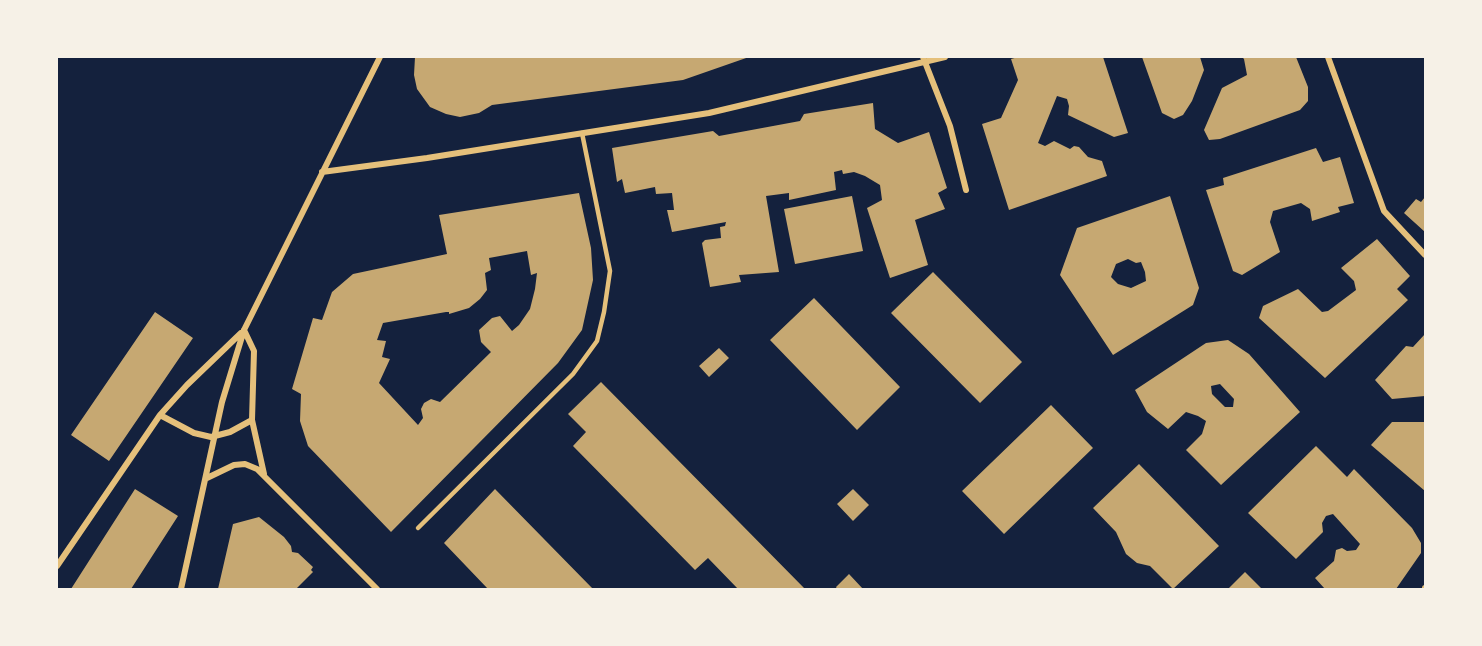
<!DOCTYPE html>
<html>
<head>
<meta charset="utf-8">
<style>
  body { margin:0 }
  #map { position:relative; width:1482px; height:646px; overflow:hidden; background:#14213d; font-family:"Noto Sans",sans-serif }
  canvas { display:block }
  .frame { position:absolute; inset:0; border:58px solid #f6f1e7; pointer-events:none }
</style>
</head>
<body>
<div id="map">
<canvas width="1482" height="646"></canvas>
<div class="frame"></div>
</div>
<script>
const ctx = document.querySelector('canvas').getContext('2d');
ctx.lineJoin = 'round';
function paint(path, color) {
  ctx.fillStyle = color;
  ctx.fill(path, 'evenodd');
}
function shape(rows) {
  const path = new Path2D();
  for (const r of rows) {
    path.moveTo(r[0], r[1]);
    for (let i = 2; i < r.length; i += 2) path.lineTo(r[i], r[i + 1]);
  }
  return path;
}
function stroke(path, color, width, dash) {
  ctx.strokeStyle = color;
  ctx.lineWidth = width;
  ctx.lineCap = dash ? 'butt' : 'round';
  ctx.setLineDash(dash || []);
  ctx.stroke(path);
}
paint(shape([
  [415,57,749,57,683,80,492,105,479,113,460,117,446,114,430,107,417,89,414,75],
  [1018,57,1103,57,1128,133,1114,137,1068,115,1069,106,1067,99,1057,96,1038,143,1045,146,1054,141,1070,149,1074,146,1079,147,1088,157,1102,161,1107,176,1009,210,982,124,1001,118,1018,80,1011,59],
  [1142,57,1200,57,1204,70,1192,101,1183,115,1174,119,1162,113],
  [1242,57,1296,57,1308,87,1308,101,1300,110,1220,139,1209,140,1204,130,1222,88,1247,75,1244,59],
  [873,103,875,129,898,143,929,132,947,188,938,193,945,209,915,220,928,265,890,278,867,208,882,200,880,185,865,176,854,172,843,174,842,170,834,172,836,190,789,200,789,193,766,196,779,272,739,275,741,282,710,287,702,243,705,240,721,238,720,227,725,226,726,222,672,232,667,210,674,210,672,193,656,194,655,187,625,193,622,179,617,182,612,148,713,131,719,136,800,121,804,114],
  [1316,148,1323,162,1340,157,1354,203,1338,207,1340,212,1312,221,1310,209,1301,203,1273,211,1270,222,1280,252,1242,275,1233,271,1206,190,1224,185,1223,178],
  [579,193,591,248,593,280,582,330,558,363,391,532,308,446,300,421,301,394,292,389,313,318,322,320,332,292,353,274,447,254,439,215],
  [527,251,531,275,537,273,535,289,530,309,519,325,512,331,500,316,492,318,479,330,481,342,491,352,440,402,431,399,424,403,421,409,423,418,418,425,379,383,390,359,382,357,386,341,377,340,383,323,446,312,449,312,449,314,469,308,480,299,487,290,485,273,491,270,489,258],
  [852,196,863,251,795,264,784,209],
  [1170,196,1199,288,1193,305,1113,355,1060,275,1077,228],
  [1128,259,1136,263,1141,262,1145,272,1146,281,1131,288,1118,284,1111,277,1116,264],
  [1425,197,1425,232,1404,213,1416,199,1421,202],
  [1377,239,1410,276,1397,289,1408,300,1325,378,1259,318,1263,306,1298,289,1322,312,1328,311,1356,290,1354,281,1341,268],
  [933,272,1022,362,980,403,891,313],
  [814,298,900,387,857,430,770,340],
  [155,312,193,338,109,461,71,435],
  [1425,334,1425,396,1392,399,1375,380,1406,346,1413,347],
  [1228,340,1249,354,1300,412,1221,485,1186,450,1202,434,1206,421,1198,416,1186,412,1168,429,1147,412,1135,390,1206,343],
  [1220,384,1234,399,1233,407,1225,407,1212,394,1211,386],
  [719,348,729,358,709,377,699,366],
  [601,382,805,589,738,589,708,558,695,570,573,446,586,432,568,414],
  [1051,405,1093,448,1004,534,962,491],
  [1392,422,1425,422,1425,491,1371,445],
  [1316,446,1347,477,1354,469,1412,528,1421,543,1421,553,1396,589,1325,589,1315,578,1334,561,1336,550,1342,548,1347,551,1356,550,1360,544,1333,514,1326,516,1322,523,1323,532,1296,559,1248,513],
  [1139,464,1219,546,1173,589,1150,566,1137,563,1126,554,1116,532,1093,508],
  [135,489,178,516,131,589,71,589],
  [495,489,593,589,488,589,444,543],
  [853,489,869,505,853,521,837,504],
  [259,517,284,537,291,546,292,552,298,553,313,567,311,570,313,572,296,589,218,589,233,524],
  [1245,572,1262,589,1228,589],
  [849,574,863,589,837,589,836,587]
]), '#c6a872');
stroke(shape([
  [418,528,573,374,597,341,604,312,610,271,582,133]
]), '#e5c07b', 4.5);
stroke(shape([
  [923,57,950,126,966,190],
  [1328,57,1384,211,1425,255],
  [322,172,427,158,709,113,945,57],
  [244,330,254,351,252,420,264,474],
  [160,415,194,433,211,437,230,432,252,420],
  [207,478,234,465,245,464,257,469,377,589],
  [57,566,160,415,187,385,241,333],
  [181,589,222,402,244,330,380,57],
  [1425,589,1425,588]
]), '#e5c07b', 6);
</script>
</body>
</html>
